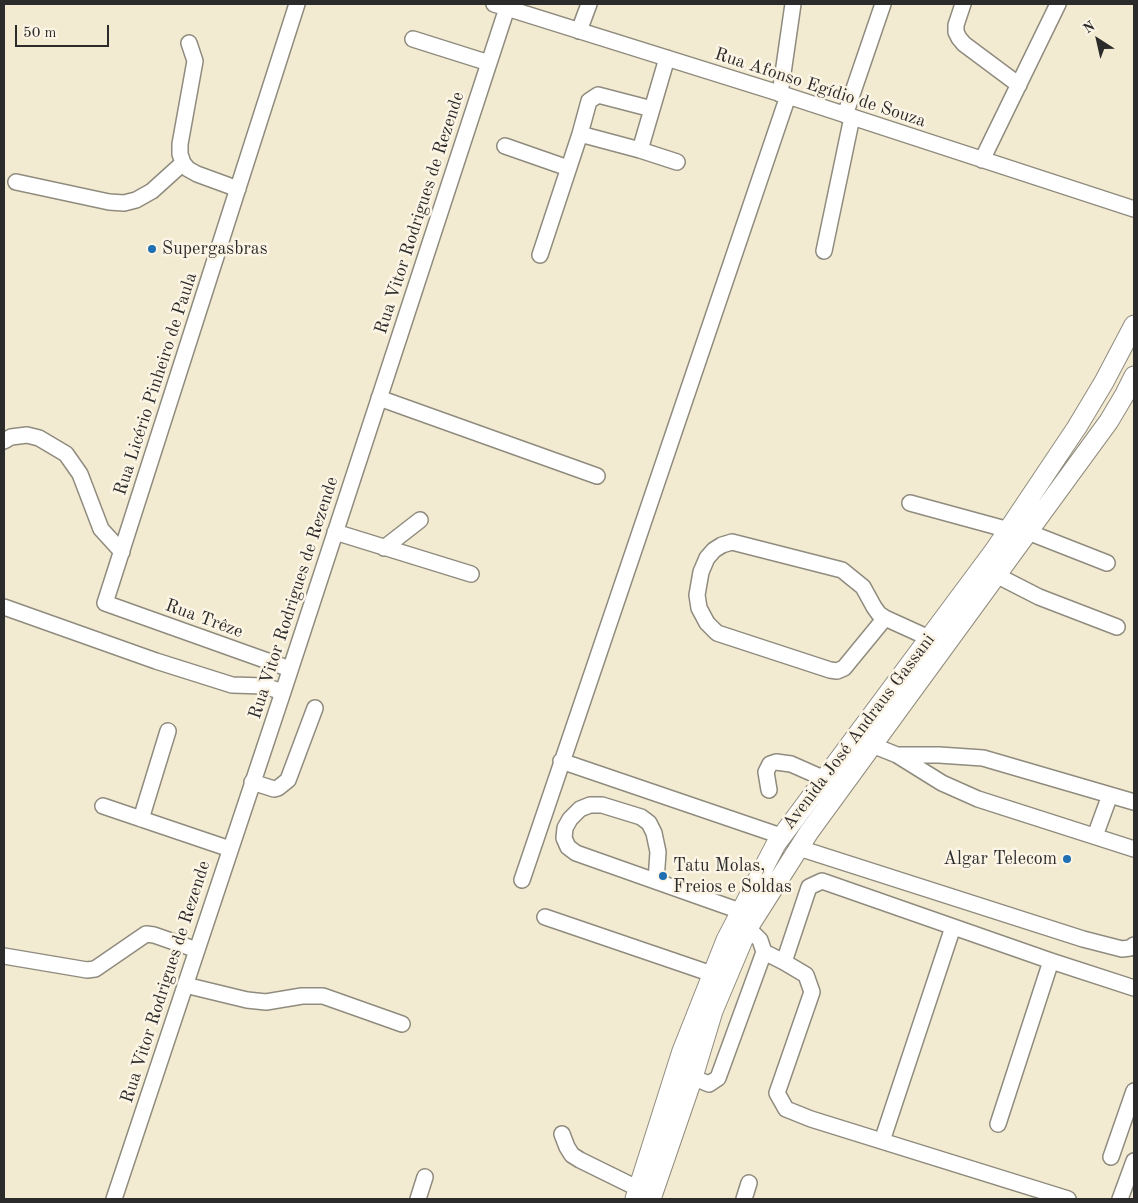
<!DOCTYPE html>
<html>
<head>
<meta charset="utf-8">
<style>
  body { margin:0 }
  #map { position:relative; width:1138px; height:1203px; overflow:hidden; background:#f3ebd1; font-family:"Old Standard TT",serif }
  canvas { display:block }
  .frame { position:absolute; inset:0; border:5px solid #2b2b2b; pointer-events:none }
  .north { position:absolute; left:1073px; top:15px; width:50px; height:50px; -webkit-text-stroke:4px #fcf5e5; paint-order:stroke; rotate:325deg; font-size:14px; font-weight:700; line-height:20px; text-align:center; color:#2b2b2b }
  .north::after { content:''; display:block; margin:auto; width:18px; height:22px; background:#2b2b2b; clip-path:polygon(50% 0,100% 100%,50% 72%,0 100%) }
  .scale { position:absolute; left:15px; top:25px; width:94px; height:22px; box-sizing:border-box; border:2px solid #2b2b2b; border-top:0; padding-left:6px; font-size:15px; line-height:18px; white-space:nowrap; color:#2b2b2b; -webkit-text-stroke:4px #fcf5e5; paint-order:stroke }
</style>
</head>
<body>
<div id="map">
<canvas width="1138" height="1203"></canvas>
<div class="frame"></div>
<div class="north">N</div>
<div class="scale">50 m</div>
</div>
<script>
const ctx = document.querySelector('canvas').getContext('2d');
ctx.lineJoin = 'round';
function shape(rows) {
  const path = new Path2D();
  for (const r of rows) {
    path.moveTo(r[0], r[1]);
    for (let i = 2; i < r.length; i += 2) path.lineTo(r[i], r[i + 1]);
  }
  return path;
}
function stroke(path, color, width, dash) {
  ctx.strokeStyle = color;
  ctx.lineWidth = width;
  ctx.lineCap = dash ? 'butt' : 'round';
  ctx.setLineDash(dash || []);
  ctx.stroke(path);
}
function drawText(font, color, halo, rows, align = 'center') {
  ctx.font = font + ' "Old Standard TT",serif';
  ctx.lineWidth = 5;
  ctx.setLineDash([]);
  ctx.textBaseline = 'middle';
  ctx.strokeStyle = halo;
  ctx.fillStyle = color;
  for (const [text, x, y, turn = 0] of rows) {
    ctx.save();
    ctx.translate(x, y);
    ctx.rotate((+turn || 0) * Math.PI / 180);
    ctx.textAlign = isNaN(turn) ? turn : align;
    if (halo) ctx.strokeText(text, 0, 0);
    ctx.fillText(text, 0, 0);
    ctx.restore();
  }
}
const minor = shape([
  [494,4,788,96,1134,209],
  [963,4,956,25,956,32,959,38,964,44,1019,85],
  [579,31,589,4],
  [413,39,489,63],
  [189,43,195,61,180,144,180,154,183,163,188,169,197,174,238,189],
  [780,94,793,4],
  [845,115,883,4],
  [580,134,589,101,598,95,652,109],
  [505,146,568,168],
  [640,150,677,162],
  [982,160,1058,4],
  [16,182,109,202,124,203,136,200,152,191,183,163],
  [824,251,852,117],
  [540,255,580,134,640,150,667,58],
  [379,398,597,476],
  [4,441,11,437,27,435,39,438,66,454,80,474,101,529,122,552],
  [910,503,1009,530],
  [335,532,471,574],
  [1028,532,1107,563],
  [384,548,420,520],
  [996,575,1039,597,1117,627],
  [4,607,156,661,232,685,264,686,283,692],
  [885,618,844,668,837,671,830,670,717,633,707,623,699,608,697,595,701,572,707,558,714,550,722,545,732,542,842,570,863,587,874,607,879,614,885,618,929,638],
  [290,669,105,603,297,4],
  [872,745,897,755,942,783,978,799,1134,849],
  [897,755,939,755,983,758,1134,802],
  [561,761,781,836],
  [252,782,274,789,278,788,288,780,315,708],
  [769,790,766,772,770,764,776,762,791,764,825,779],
  [103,806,230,849],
  [141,819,168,731],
  [1095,836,1110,795],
  [799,848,1083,939,1122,949,1130,948,1134,945],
  [522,880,788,96],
  [656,881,658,852,654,833,649,823,641,817,602,805,590,805,580,809,570,819,565,828,564,838,568,847,576,853,740,911],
  [545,917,712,974],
  [764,952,784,962,806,975,812,992,777,1093,786,1109,811,1119,1068,1199],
  [4,956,87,970,95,969,146,934,154,935,197,950],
  [784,962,809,887,822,881,1051,961,1134,988],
  [185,985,247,1000,266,1002,302,996,323,996,402,1024],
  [682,1073,709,1084,718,1078,764,952,760,940,748,928],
  [998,1124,1051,961],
  [562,1134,567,1147,572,1155,580,1160,639,1189],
  [882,1141,953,927],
  [1111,1157,1134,1091],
  [114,1199,283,692,507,8],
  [418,1199,425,1177],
  [744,1199,749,1183],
  [1120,1199,1134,1161]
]);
const major = shape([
  [635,1199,682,1051,726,940,776,844,994,551,1077,427,1104,382,1134,325],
  [651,1199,693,1077,713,1011,748,928,809,832,1109,421,1125,394,1134,376]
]);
stroke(minor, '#8f8b7e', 18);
stroke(major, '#8f8b7e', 21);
stroke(minor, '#fff', 15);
stroke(major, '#fff', 19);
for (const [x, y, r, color] of [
  [152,249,5,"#1f6fb2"],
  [1067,859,5,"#1f6fb2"],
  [663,876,5,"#1f6fb2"]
]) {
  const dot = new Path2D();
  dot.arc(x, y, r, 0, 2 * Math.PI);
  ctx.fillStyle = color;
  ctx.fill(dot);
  stroke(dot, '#fcf5e5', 2);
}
drawText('18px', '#2b2b2b', '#fcf5e5', [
  ["Rua Afonso Egídio de Souza",820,88,18],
  ["Rua Vitor Rodrigues de Rezende",420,213,-72],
  ["Rua Licério Pinheiro de Paula",156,384,-72],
  ["Rua Vitor Rodrigues de Rezende",294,598,-72],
  ["Rua Trêze",204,619,20],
  ["Avenida José Andraus Gassani",859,732,-53],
  ["Rua Vitor Rodrigues de Rezende",166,982,-72]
]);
drawText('18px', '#2b2b2b', '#fcf5e5', [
  ["Supergasbras",162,249],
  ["Algar Telecom",1057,859,"right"],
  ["Tatu Molas,",673,866],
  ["Freios e Soldas",673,887]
], 'left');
</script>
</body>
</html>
